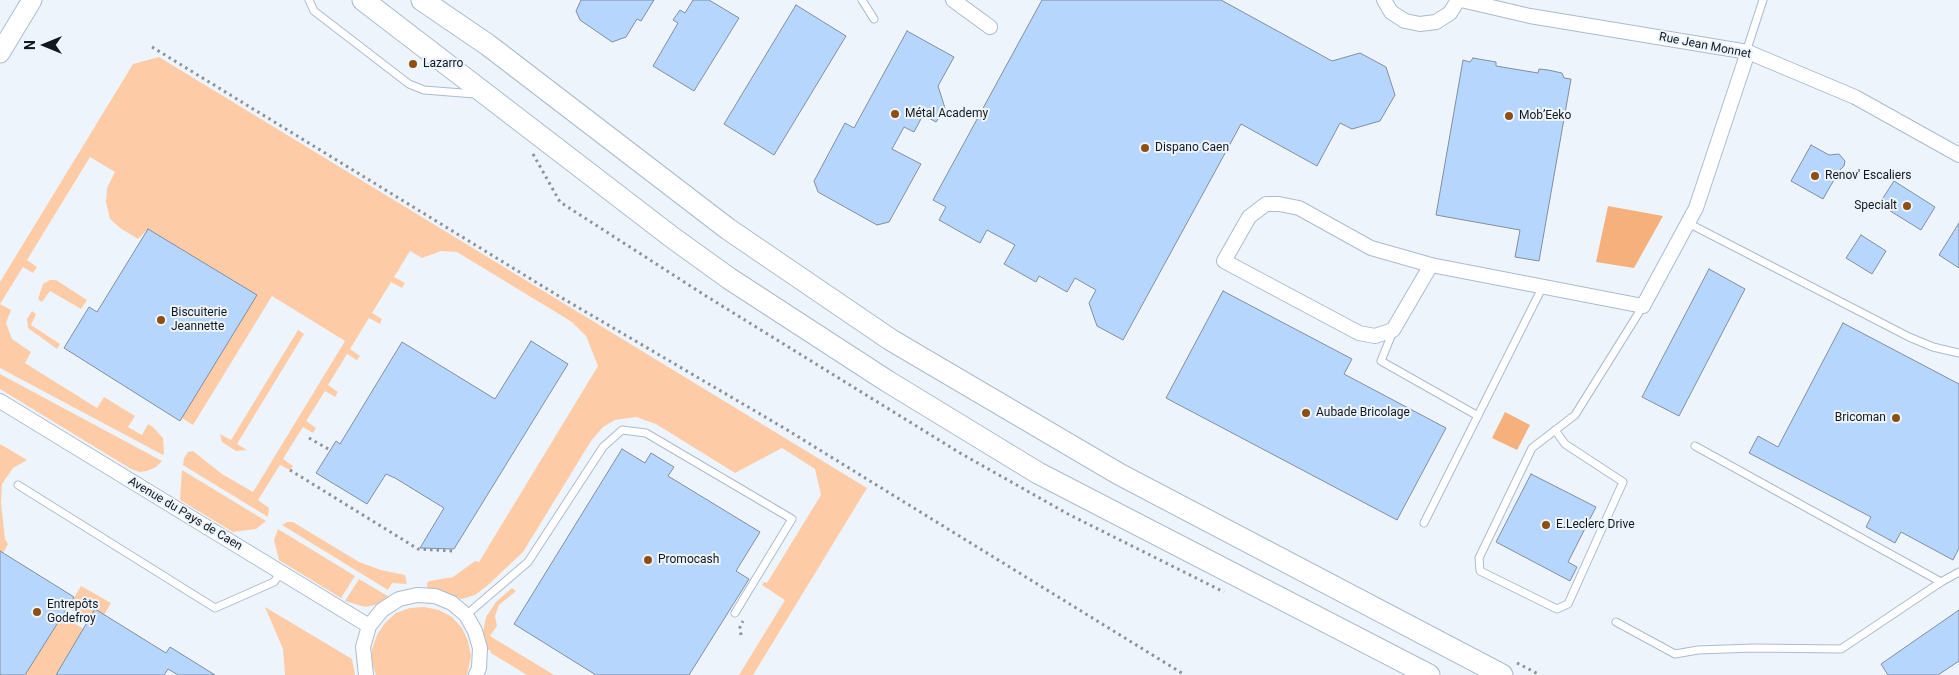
<!DOCTYPE html>
<html>
<head>
<meta charset="utf-8">
<style>
  body { margin:0 }
  #map { position:relative; width:1959px; height:675px; overflow:hidden; background:#edf4fc; font-family:Roboto,sans-serif }
  canvas { display:block }
  .north { position:absolute; left:20px; top:20px; width:50px; height:50px; -webkit-text-stroke:4px #edf4fc; paint-order:stroke; rotate:270deg; font-size:14px; font-weight:700; line-height:20px; text-align:center; color:#12181f }
  .north::after { content:''; display:block; margin:auto; width:18px; height:22px; background:#12181f; clip-path:polygon(50% 0,100% 100%,50% 72%,0 100%) }
</style>
</head>
<body>
<div id="map">
<canvas width="1959" height="675"></canvas>
<div class="north">N</div>
</div>
<script>
const ctx = document.querySelector('canvas').getContext('2d');
ctx.lineJoin = 'round';
function paint(path, color) {
  ctx.fillStyle = color;
  ctx.fill(path, 'evenodd');
}
function shape(rows) {
  const path = new Path2D();
  for (const r of rows) {
    path.moveTo(r[0], r[1]);
    for (let i = 2; i < r.length; i += 2) path.lineTo(r[i], r[i + 1]);
  }
  return path;
}
function stroke(path, color, width, dash) {
  ctx.strokeStyle = color;
  ctx.lineWidth = width;
  ctx.lineCap = dash ? 'butt' : 'round';
  ctx.setLineDash(dash || []);
  ctx.stroke(path);
}
function drawText(font, color, halo, rows, align = 'center') {
  ctx.font = font + ' Roboto,sans-serif';
  ctx.lineWidth = 4;
  ctx.setLineDash([]);
  ctx.textBaseline = 'middle';
  ctx.strokeStyle = halo;
  ctx.fillStyle = color;
  for (const [text, x, y, turn = 0] of rows) {
    ctx.save();
    ctx.translate(x, y);
    ctx.rotate((+turn || 0) * Math.PI / 180);
    ctx.textAlign = isNaN(turn) ? turn : align;
    if (halo) ctx.strokeText(text, 0, 0);
    ctx.fillText(text, 0, 0);
    ctx.restore();
  }
}
paint(shape([
  [159,57,867,488,753,675,739,675,785,600,762,585,764,582,767,583,821,495,815,469,782,448,735,473,656,424,636,417,615,420,603,427,591,441,523,552,488,585,475,595,462,599,427,591,427,583,430,581,453,577,475,561,479,562,598,366,586,336,572,322,457,252,441,251,422,258,410,251,394,277,405,283,402,288,391,282,372,313,382,319,380,324,369,318,350,349,360,356,357,360,347,354,328,385,338,392,335,397,325,391,306,421,316,428,313,433,303,427,283,459,293,466,290,470,280,465,258,500,269,508,268,517,183,465,184,458,188,452,193,451,222,474,253,492,345,341,272,296,193,425,182,418,256,295,148,229,138,239,120,228,110,219,106,202,107,188,115,172,90,157,27,260,37,267,33,273,23,267,0,304,11,310,6,323,12,339,31,352,25,363,97,408,104,397,135,416,128,427,142,435,148,424,153,427,163,438,164,453,163,455,0,368,0,282,133,64],
  [50,280,56,280,87,300,81,309,50,291,42,302,38,299,43,284],
  [32,311,36,314,31,325,60,344,57,349,28,328,27,319],
  [298,330,304,334,237,444,247,450,236,451,222,442,220,434,231,440],
  [0,374,162,461,156,467,147,471,140,472,131,469,0,389],
  [0,444,27,460,13,468,2,484,1,503,5,539,8,544,3,553,0,551],
  [182,470,266,521,256,529,233,532,180,500],
  [287,522,293,522,359,562,381,570,405,575,407,584,392,583,388,590,282,525],
  [278,529,355,576,341,598,279,560,274,540],
  [359,579,391,598,375,605,365,607,345,601],
  [81,586,111,603,104,615,89,621,68,608],
  [512,588,516,591,499,605,495,616,497,626,490,636,554,675,527,675,491,653,490,650,487,650,483,632,486,617,496,602],
  [265,607,352,659,355,675,285,675,283,649],
  [424,607,439,610,452,617,462,628,468,641,471,656,467,675,376,675,372,664,372,649,377,635,385,623,396,613,410,608],
  [61,616,84,629,56,675,25,675]
]), '#fdcca7');
paint(shape([
  [1608,206,1663,216,1634,268,1596,262],
  [1505,412,1530,425,1517,450,1492,438]
]), '#f5b07b');
const building = shape([
  [581,0,654,0,641,21,637,19,626,37,612,42,580,20,576,11,581,0],
  [693,0,709,0,739,18,694,91,653,66,678,23,673,20,680,10,685,13,693,0],
  [1042,0,1221,0,1332,61,1360,53,1386,67,1395,95,1380,121,1352,129,1340,123,1317,166,1241,124,1123,340,1097,326,1089,303,1096,290,1075,278,1067,292,1039,276,1036,282,1004,264,1015,245,987,230,980,243,939,220,946,207,933,200,1042,0],
  [796,5,846,36,774,155,724,124,796,5],
  [907,31,954,57,938,86,945,108,936,122,923,115,914,132,904,127,892,149,921,164,889,222,877,225,818,192,814,181,845,123,854,128,907,31],
  [1473,58,1496,62,1496,66,1538,73,1539,69,1548,70,1562,73,1564,78,1571,79,1539,261,1515,257,1520,230,1436,215,1463,60,1470,62,1473,58],
  [1811,145,1829,155,1839,154,1845,161,1844,166,1839,171,1823,199,1791,181,1811,145],
  [1894,181,1935,207,1921,230,1879,204,1894,181],
  [1959,223,1959,268,1939,255,1959,223],
  [148,229,257,295,180,421,64,348,89,307,97,312,148,229],
  [1861,235,1886,251,1872,274,1846,258,1861,235],
  [1709,269,1745,289,1679,416,1642,397,1709,269],
  [1223,291,1352,359,1344,374,1446,428,1397,520,1166,398,1223,291],
  [1843,323,1959,384,1959,548,1953,560,1901,532,1895,543,1866,527,1871,517,1749,453,1758,436,1778,447,1843,323],
  [531,341,568,364,454,549,420,548,444,508,395,478,386,474,367,504,316,473,336,441,340,444,402,342,495,399,531,341],
  [622,449,645,463,651,453,674,467,668,476,760,532,736,571,749,579,689,675,596,675,514,624,622,449],
  [1531,474,1596,507,1568,562,1577,567,1570,581,1496,542,1531,474],
  [0,551,74,597,25,675,0,675,0,551],
  [95,609,166,653,170,647,215,675,178,675,168,669,164,675,56,675,95,609],
  [1959,610,1959,661,1938,675,1888,675,1881,664,1959,610]
]);
paint(building, '#b7d6fd');
stroke(building, '#7f8ea0', 1);
const service = shape([
  [309,0,314,11,409,84,424,90,475,94],
  [862,0,874,19],
  [1746,52,1763,0],
  [1688,223,1909,337,1933,347,1959,353],
  [1393,331,1381,361,1478,416],
  [1555,430,1565,444,1623,482,1568,604,1557,609,1480,571,1479,558,1532,448,1575,415,1643,306],
  [1695,446,1941,582,1959,572],
  [18,485,215,608,274,582,281,572],
  [1424,523,1543,286],
  [466,615,528,562,603,447,622,430,646,433,792,519,735,613],
  [1616,622,1675,654,1698,650,1754,648,1841,649,1941,582]
]);
const minor = shape([
  [953,0,990,27],
  [1384,0,1391,12,1405,21,1420,24,1436,22,1450,13,1458,0],
  [1461,0,1530,16,1748,52,1855,97,1959,155],
  [1431,265,1371,248,1299,208,1279,204,1266,204,1249,217,1224,261,1359,333,1375,336,1393,330,1431,265,1643,306,1696,208,1748,52],
  [0,401,369,626],
  [366,675,363,647,369,626,382,610,399,599,417,595,435,596,452,603,466,615,475,631,480,648,479,668,476,675]
]);
const secondary = shape([
  [0,53,32,0]
]);
const primary = shape([
  [363,0,673,238,730,279,887,381,1038,473,1429,675],
  [422,0,488,45,728,229,891,340,1119,474,1502,675]
]);
stroke(service, '#acbbcf', 9);
stroke(minor, '#acbbcf', 16);
stroke(secondary, '#acbbcf', 21);
stroke(primary, '#acbbcf', 23);
stroke(shape([
  [152,47,557,295,784,428,1185,675],
  [533,154,560,202,706,296,960,453,1068,514,1224,592],
  [309,438,330,450],
  [290,470,418,549,454,551],
  [741,635,740,627,743,621],
  [1517,663,1540,675]
]), '#8b9299', 3, [2.5, 4]);
stroke(service, '#fff', 7);
stroke(minor, '#fff', 14);
stroke(secondary, '#fff', 19);
stroke(primary, '#fff', 21);
for (const [x, y, r, color] of [
  [413,64,5,"#8d4f13"],
  [895,114,5,"#8d4f13"],
  [1509,116,5,"#8d4f13"],
  [1145,148,5,"#8d4f13"],
  [1815,176,5,"#8d4f13"],
  [1907,206,5,"#8d4f13"],
  [161,320,5,"#8d4f13"],
  [1306,413,5,"#8d4f13"],
  [1896,418,5,"#8d4f13"],
  [1546,525,5,"#8d4f13"],
  [648,560,5,"#8d4f13"],
  [37,612,5,"#8d4f13"]
]) {
  const dot = new Path2D();
  dot.arc(x, y, r, 0, 2 * Math.PI);
  ctx.fillStyle = color;
  ctx.fill(dot);
  stroke(dot, '#edf4fc', 2);
}
drawText('12px', '#12181f', '#edf4fc', [
  ["Rue Jean Monnet",1705,46,11],
  ["Avenue du Pays de Caen",185,514,31]
]);
drawText('12px', '#12181f', '#edf4fc', [
  ["Lazarro",423,64],
  ["Métal Academy",905,114],
  ["Mob’Eeko",1519,116],
  ["Dispano Caen",1155,148],
  ["Renov' Escaliers",1825,176],
  ["Specialt",1897,206,"right"],
  ["Biscuiterie",171,313],
  ["Jeannette",171,327],
  ["Aubade Bricolage",1316,413],
  ["Bricoman",1886,418,"right"],
  ["E.Leclerc Drive",1556,525],
  ["Promocash",658,560],
  ["Entrepôts",47,605],
  ["Godefroy",47,619]
], 'left');
</script>
</body>
</html>
